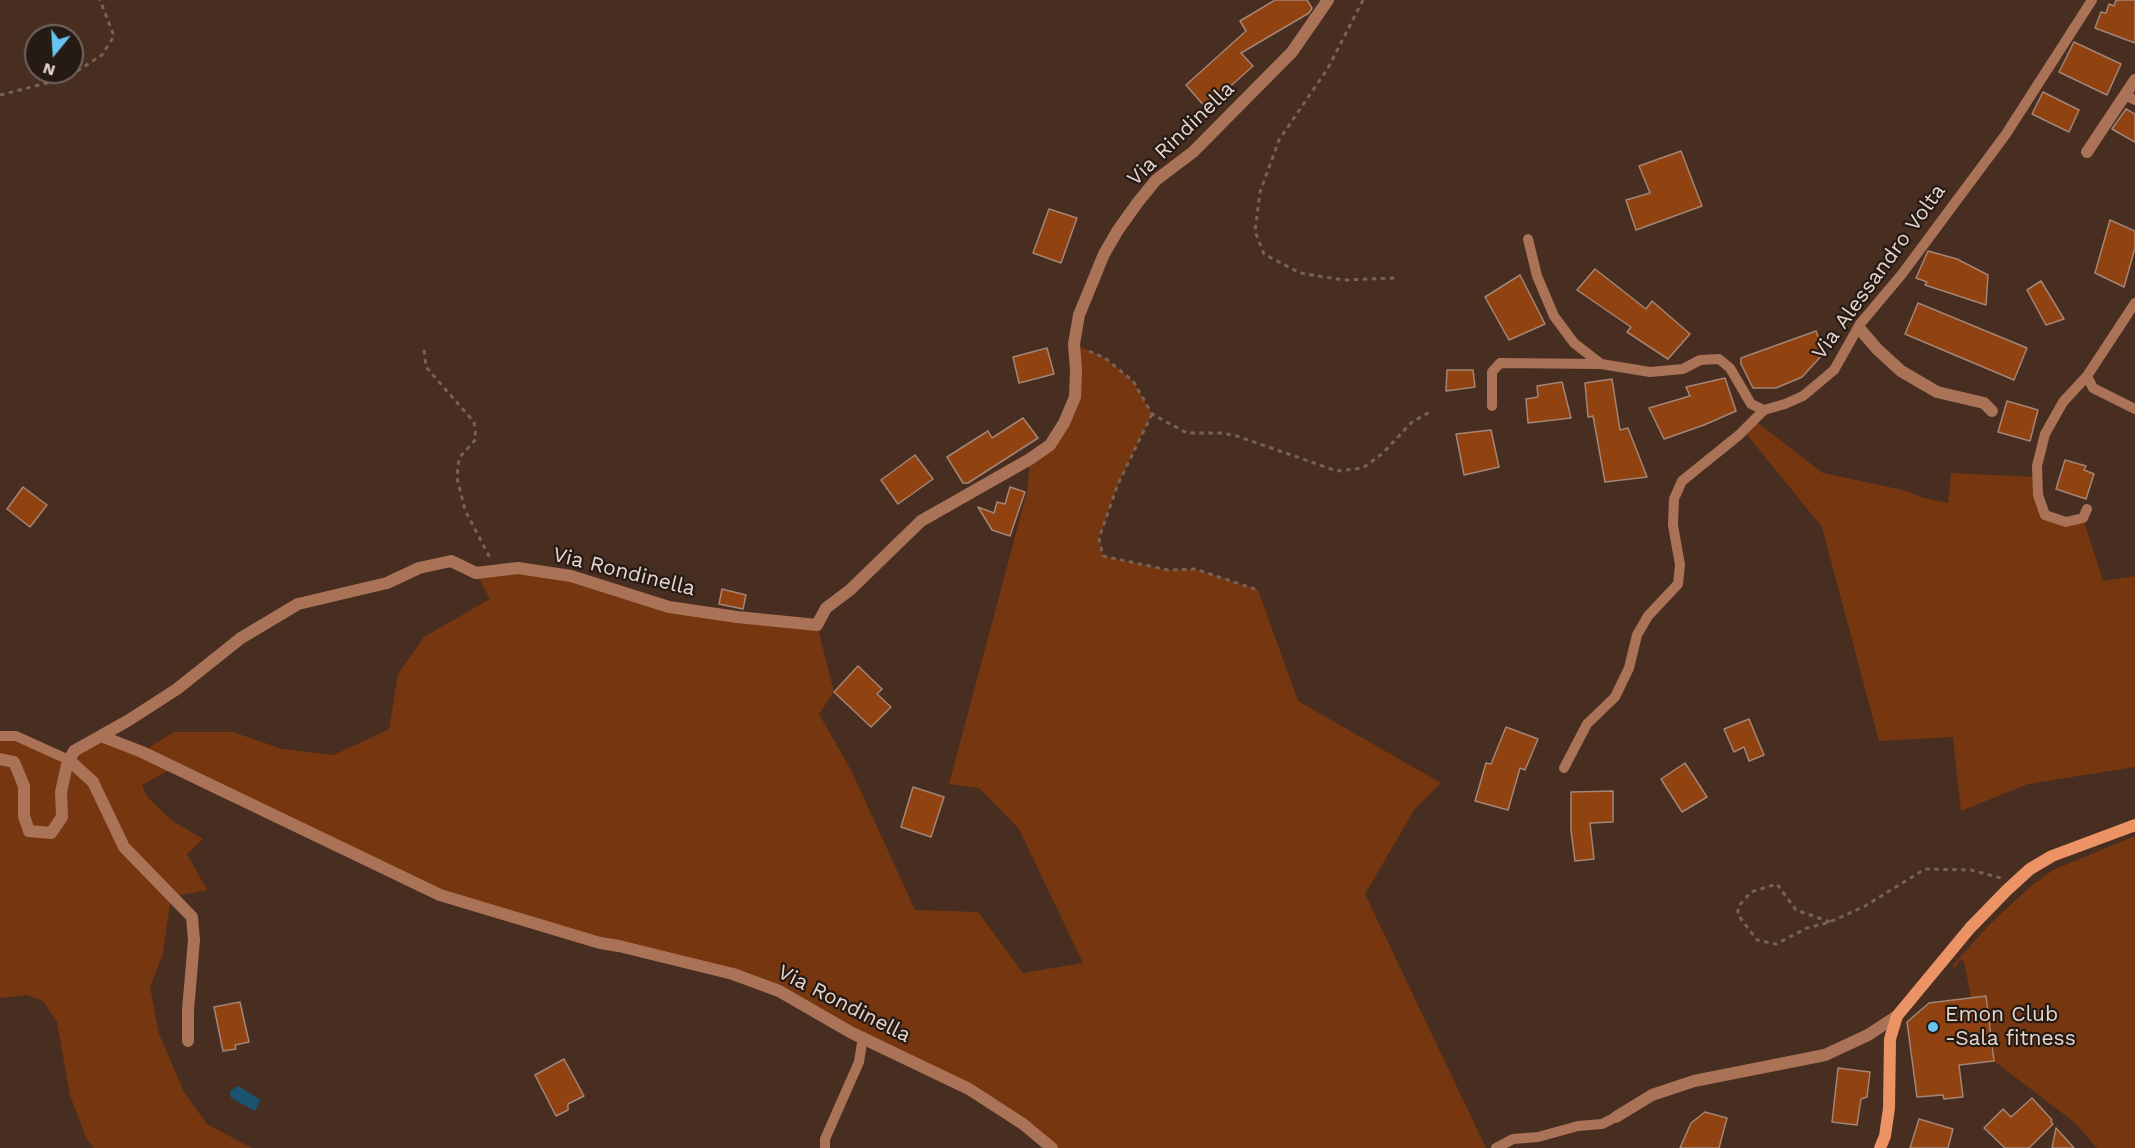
<!DOCTYPE html>
<html>
<head>
<meta charset="utf-8">
<style>
  body { margin:0 }
  #map { position:relative; width:2135px; height:1148px; overflow:hidden; background:#482e21; font-family:"Work Sans",sans-serif }
  canvas { display:block }
  .north { position:absolute; left:24px; top:24px; width:60px; height:60px; box-sizing:border-box; background:#251a14; border:2px solid #72655e; border-radius:50%; rotate:198deg; font-size:16px; font-weight:700; line-height:24px; text-align:center; color:#e6d5cd }
  .north::after { content:''; display:block; margin:auto; width:21px; height:27px; background:#68c4f0; clip-path:polygon(50% 0,100% 100%,50% 72%,0 100%) }
</style>
</head>
<body>
<div id="map">
<canvas width="2135" height="1148"></canvas>
<div class="north">N</div>
</div>
<script>
const ctx = document.querySelector('canvas').getContext('2d');
ctx.lineJoin = 'round';
function paint(path, color) {
  ctx.fillStyle = color;
  ctx.fill(path, 'evenodd');
}
function shape(rows) {
  const path = new Path2D();
  for (const r of rows) {
    path.moveTo(r[0], r[1]);
    for (let i = 2; i < r.length; i += 2) path.lineTo(r[i], r[i + 1]);
  }
  return path;
}
function stroke(path, color, width, dash) {
  ctx.strokeStyle = color;
  ctx.lineWidth = width;
  ctx.lineCap = dash ? 'butt' : 'round';
  ctx.setLineDash(dash || []);
  ctx.stroke(path);
}
function drawText(font, color, halo, rows, align = 'center') {
  ctx.font = font + ' "Work Sans",sans-serif';
  ctx.lineWidth = 4.5;
  ctx.setLineDash([]);
  ctx.textBaseline = 'middle';
  ctx.strokeStyle = halo;
  ctx.fillStyle = color;
  for (const [text, x, y, turn = 0] of rows) {
    ctx.save();
    ctx.translate(x, y);
    ctx.rotate((+turn || 0) * Math.PI / 180);
    ctx.textAlign = isNaN(turn) ? turn : align;
    if (halo) ctx.strokeText(text, 0, 0);
    ctx.fillText(text, 0, 0);
    ctx.restore();
  }
}
paint(shape([
  [1074,344,1105,358,1133,381,1152,414,1118,484,1099,538,1103,556,1168,570,1195,569,1258,590,1298,701,1441,783,1414,810,1365,894,1486,1148,1052,1148,1023,1124,779,991,440,895,173,768,142,785,148,798,171,820,203,839,187,854,207,890,171,897,163,953,150,987,159,1034,184,1092,207,1124,252,1148,94,1148,86,1138,70,1095,57,1022,43,1001,27,995,0,998,0,736,69,760,101,736,142,752,174,732,233,732,282,749,334,755,389,729,398,674,424,637,490,599,476,573,518,568,669,607,817,625,834,692,819,714,852,772,915,910,978,912,1023,973,1083,963,1019,829,979,788,949,784,1027,492,1030,459,1050,445,1075,397],
  [1754,420,1823,473,1903,490,1924,498,1948,503,1951,473,2037,477,2045,515,2066,522,2083,518,2103,581,2135,576,2135,767,2028,784,1961,811,1953,737,1879,741,1822,527,1744,431],
  [2135,836,2135,1148,2097,1148,2074,1122,1994,1061,1986,996,1971,998,1964,961,1961,959,1954,968,1952,966,1990,924,2031,886,2053,870]
]), '#76360f');
paint(shape([
  [238,1086,261,1100,255,1111,231,1098,230,1091]
]), '#19536d');
const building = shape([
  [1275,0,1307,0,1312,8,1309,13,1241,53,1253,66,1206,108,1186,85,1246,31,1240,21,1275,0],
  [2116,0,2135,0,2135,43,2095,28,2101,12,2106,13,2109,4,2114,6,2116,0],
  [2074,42,2121,64,2107,95,2059,72,2074,42],
  [2043,92,2079,110,2069,132,2032,114,2043,92],
  [2126,109,2135,114,2135,142,2112,129,2126,109],
  [1681,151,1702,206,1636,230,1626,200,1650,193,1639,166,1681,151],
  [1049,209,1077,218,1061,263,1033,253,1049,209],
  [2110,220,2135,231,2135,248,2124,287,2095,273,2110,220],
  [1928,251,1957,259,1988,275,1986,305,1925,285,1927,282,1916,278,1928,251],
  [1595,269,1646,309,1652,301,1690,334,1668,359,1627,332,1631,327,1577,290,1595,269],
  [1520,275,1545,324,1509,340,1485,297,1520,275],
  [2041,281,2064,319,2046,325,2027,290,2041,281],
  [1918,303,2027,348,2014,380,1905,334,1918,303],
  [1816,331,1824,353,1802,377,1776,388,1753,388,1741,364,1741,358,1816,331],
  [1047,348,1054,374,1019,383,1013,357,1047,348],
  [1447,370,1473,370,1475,387,1446,391,1447,370],
  [1725,378,1736,411,1704,425,1664,439,1649,408,1690,396,1686,387,1725,378],
  [1612,379,1620,430,1628,428,1647,477,1605,482,1593,416,1588,417,1585,383,1612,379],
  [1562,382,1571,418,1528,423,1526,399,1538,397,1537,386,1562,382],
  [2007,401,2038,410,2030,441,1998,432,2007,401],
  [1023,418,1038,438,968,483,963,483,947,457,988,431,992,438,1023,418],
  [1491,430,1499,467,1464,475,1456,434,1491,430],
  [915,455,933,479,898,504,881,480,915,455],
  [2065,460,2086,466,2084,470,2094,474,2086,499,2056,489,2065,460],
  [23,487,47,505,30,527,7,509,23,487],
  [1010,487,1025,492,1010,536,992,530,978,507,994,513,997,502,1005,504,1010,487],
  [722,589,746,595,743,609,719,604,722,589],
  [858,666,882,689,877,694,891,707,871,727,834,692,858,666],
  [1749,719,1764,755,1749,761,1744,747,1734,752,1724,729,1749,719],
  [1506,727,1538,739,1525,770,1520,768,1508,810,1475,801,1486,763,1491,764,1506,727],
  [1685,763,1707,797,1682,812,1661,779,1685,763],
  [913,787,944,797,931,837,901,827,913,787],
  [1613,791,1613,822,1590,823,1594,859,1575,861,1571,830,1571,792,1613,791],
  [1986,996,1994,1061,1959,1065,1963,1097,1944,1099,1943,1095,1917,1097,1907,1022,1929,1003,1986,996],
  [240,1002,249,1042,235,1045,236,1049,223,1051,214,1007,240,1002],
  [564,1059,584,1096,568,1104,568,1110,556,1116,535,1075,564,1059],
  [1838,1068,1870,1072,1867,1097,1861,1099,1857,1125,1832,1122,1838,1068],
  [2032,1098,2052,1120,2051,1122,2053,1124,2029,1148,2005,1148,1984,1128,2003,1109,2011,1117,2032,1098],
  [1705,1112,1727,1118,1719,1148,1680,1148,1691,1123,1705,1112],
  [1919,1119,1953,1129,1948,1148,1910,1148,1919,1119],
  [2056,1128,2074,1148,2052,1148,2056,1128]
]);
paint(building, '#904210');
stroke(building, '#a48576', 1.5);
stroke(shape([
  [1363,0,1328,68,1279,140,1260,192,1255,231,1264,254,1300,273,1343,280,1395,278],
  [0,95,51,82,74,73,102,55,114,36,100,0],
  [424,350,426,367,474,422,476,439,459,458,457,478,465,510,490,558],
  [1089,351,1105,358,1133,381,1152,414,1187,433,1222,433,1237,436,1337,471,1363,468,1383,453,1412,422,1430,412],
  [1152,414,1118,484,1099,538,1103,556,1168,570,1195,569,1258,590],
  [1830,922,1796,910,1777,884,1751,892,1738,907,1738,915,1757,940,1776,944,1807,928,1830,922,1865,906,1925,869,1971,870,2001,878]
]), '#786156', 3, [4.5, 4.5]);
stroke(shape([
  [2125,95,2135,100],
  [1528,239,1537,276,1554,316,1574,343,1601,364],
  [2135,303,2087,376,2093,388,2135,409],
  [1492,406,1492,372,1500,363,1601,364,1650,372,1683,369,1700,360,1719,359,1730,368,1751,404,1764,410,1785,404,1803,396,1834,370,1860,324,1902,274,2006,134,2092,0],
  [2087,509,2083,518,2066,522,2045,515,2038,495,2037,466,2045,434,2063,402,2087,376],
  [0,736,16,736,69,760],
  [1564,768,1587,724,1615,697,1629,668,1637,635,1648,616,1678,584,1680,565,1673,525,1674,499,1682,481,1739,435,1764,410],
  [825,1148,825,1139,859,1062,863,1037],
  [1496,1148,1513,1139,1538,1137,1578,1126,1602,1124,1616,1117]
]), '#aa7256', 10);
stroke(shape([
  [2087,152,2135,80],
  [1859,328,1877,349,1901,371,1937,392,1984,403,1992,411],
  [101,736,142,752,440,895,600,943,619,946,733,974,779,991,852,1033,969,1089,1023,1124,1052,1148],
  [0,759,14,762,24,786,24,816,29,831,51,833,62,817,61,792,67,765,74,751,129,720,177,689,241,638,298,604,387,583,419,568,451,561,476,573,518,568,571,576,669,607,737,617,817,625,826,608,850,590,921,521,1030,459,1050,445,1064,423,1075,397,1076,370,1074,344,1079,315,1104,254,1118,230,1138,202,1156,180,1193,152,1292,52,1328,0],
  [69,760,93,782,124,847,192,917,194,940,188,1010,188,1041],
  [1616,1117,1652,1095,1694,1081,1825,1055,1868,1035,1897,1016]
]), '#aa7256', 12);
stroke(shape([
  [1880,1148,1885,1136,1889,1108,1890,1039,1897,1016,1970,928,2007,890,2030,869,2052,856,2135,825]
]), '#eb9365', 12);
for (const [x, y, r, color] of [
  [1933,1027,6,"#68c4f0"]
]) {
  const dot = new Path2D();
  dot.arc(x, y, r, 0, 2 * Math.PI);
  ctx.fillStyle = color;
  ctx.fill(dot);
  stroke(dot, '#251a14', 2);
}
drawText('21px', '#e6d5cd', '#251a14', [
  ["Via Rindinella",1181,134,-44],
  ["Via Alessandro Volta",1879,272,-54],
  ["Via Rondinella",624,572,14],
  ["Via Rondinella",844,1004,27]
]);
drawText('21px', '#e6d5cd', '#251a14', [
  ["Emon Club",1945,1015],
  ["-Sala fitness",1945,1039]
], 'left');
</script>
</body>
</html>
